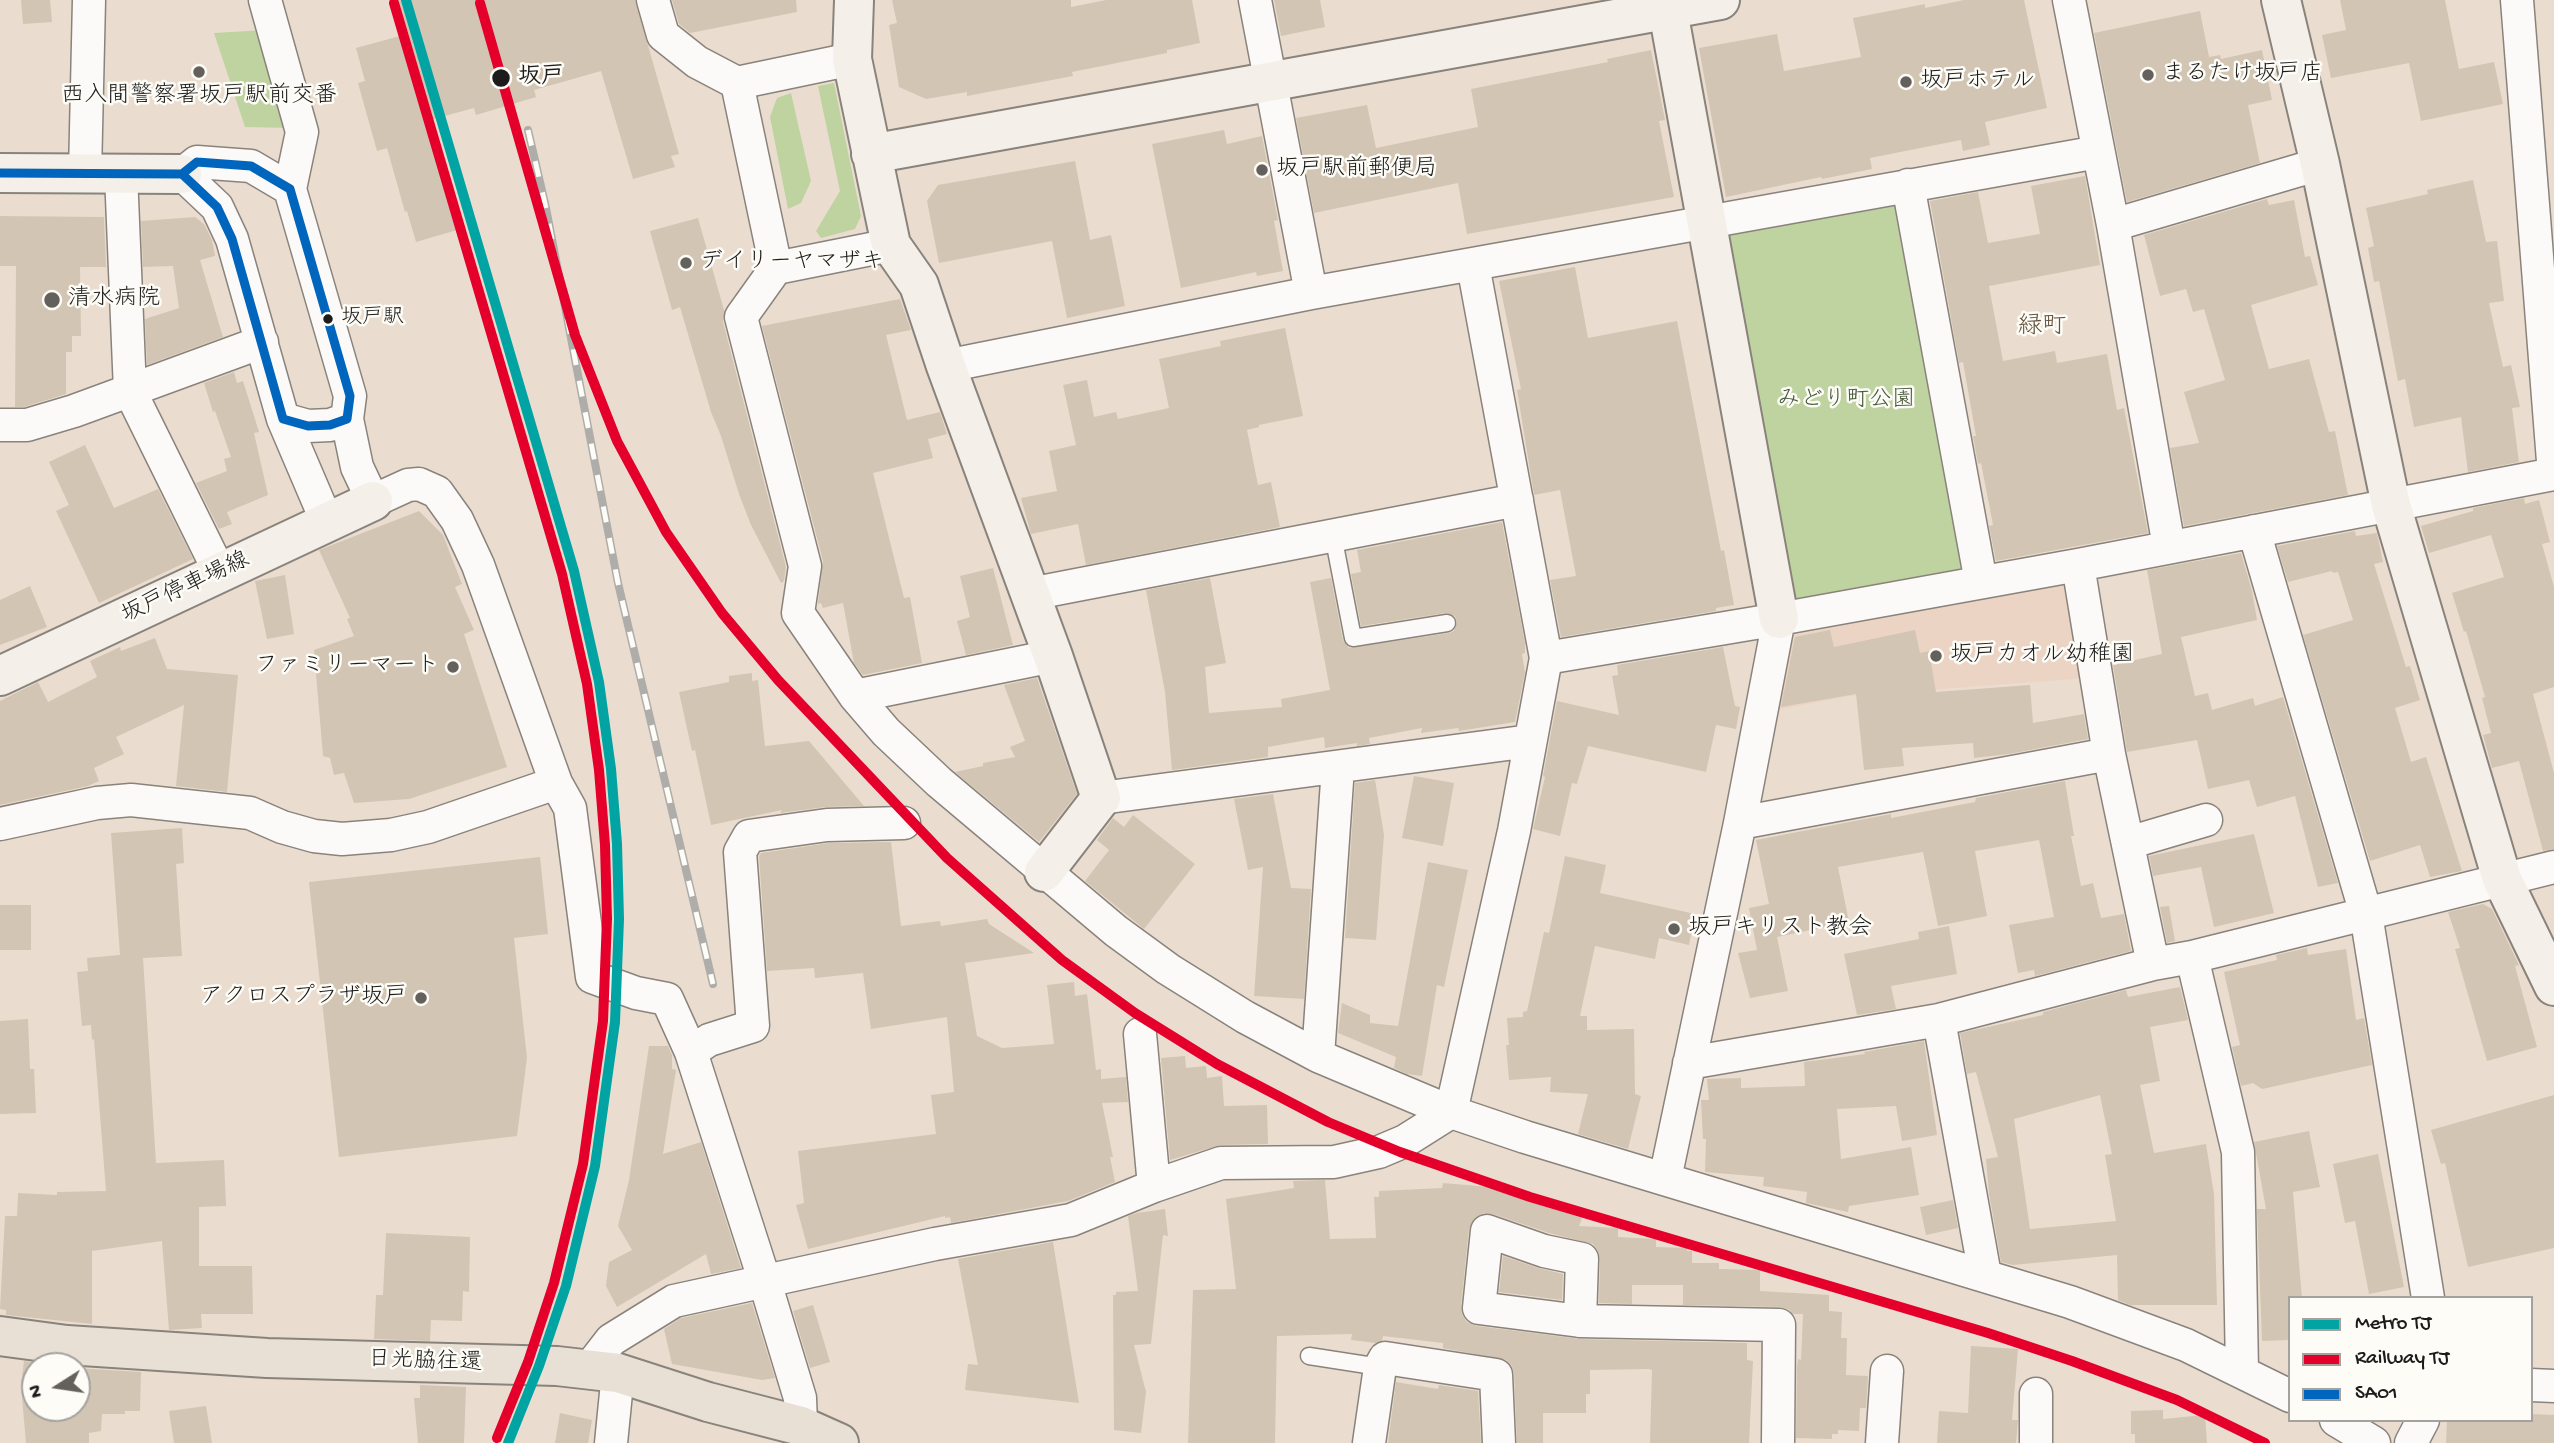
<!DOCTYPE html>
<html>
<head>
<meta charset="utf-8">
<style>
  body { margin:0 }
  #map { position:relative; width:2554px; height:1443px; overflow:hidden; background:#eaddcf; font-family:"Gochi Hand",sans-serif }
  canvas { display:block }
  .legend { position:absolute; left:2288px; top:1296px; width:245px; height:126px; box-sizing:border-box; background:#fdfcf7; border:2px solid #a3a29f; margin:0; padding:9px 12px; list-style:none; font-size:21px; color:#1c1c1c }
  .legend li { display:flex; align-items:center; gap:14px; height:35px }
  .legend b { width:35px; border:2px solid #a3a29f }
  .north { position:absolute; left:21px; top:1352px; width:70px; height:70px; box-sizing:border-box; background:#fdfcf7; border:2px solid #a3a29f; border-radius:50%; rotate:258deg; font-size:19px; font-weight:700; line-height:28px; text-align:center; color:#1c1c1c }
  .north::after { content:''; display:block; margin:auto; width:24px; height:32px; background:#64605b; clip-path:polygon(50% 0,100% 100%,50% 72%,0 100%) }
</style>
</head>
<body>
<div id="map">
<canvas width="2554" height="1443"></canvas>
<ul class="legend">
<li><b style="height:9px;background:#02a3a3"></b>Metro TJ</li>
<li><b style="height:9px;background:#e4002b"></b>Railway TJ</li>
<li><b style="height:9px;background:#0065bd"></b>SA01</li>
</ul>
<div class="north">N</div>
</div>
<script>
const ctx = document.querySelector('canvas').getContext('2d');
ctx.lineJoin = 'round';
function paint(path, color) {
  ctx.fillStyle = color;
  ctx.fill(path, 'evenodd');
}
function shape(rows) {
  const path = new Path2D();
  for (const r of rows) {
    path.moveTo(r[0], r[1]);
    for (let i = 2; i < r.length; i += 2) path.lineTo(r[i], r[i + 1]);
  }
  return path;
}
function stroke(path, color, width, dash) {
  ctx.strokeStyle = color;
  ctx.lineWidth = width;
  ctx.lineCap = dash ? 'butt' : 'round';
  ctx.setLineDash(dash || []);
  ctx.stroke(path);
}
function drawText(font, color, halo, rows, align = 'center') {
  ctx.font = font + ' "Gochi Hand","Klee One",sans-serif';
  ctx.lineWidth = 5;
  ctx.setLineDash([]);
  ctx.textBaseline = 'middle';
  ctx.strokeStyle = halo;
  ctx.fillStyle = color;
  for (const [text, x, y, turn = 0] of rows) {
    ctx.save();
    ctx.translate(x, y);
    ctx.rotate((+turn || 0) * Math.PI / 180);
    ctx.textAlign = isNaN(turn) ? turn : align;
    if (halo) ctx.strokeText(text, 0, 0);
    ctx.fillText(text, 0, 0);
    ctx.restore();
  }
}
paint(shape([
  [2065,582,2087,678,1850,696,1776,710,1794,635]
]), '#ecd4c4');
paint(shape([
  [265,30,292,128,245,127,214,33],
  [834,83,861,216,855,229,821,238,816,231,840,191,818,86],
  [791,93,811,181,801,203,788,209,770,117,777,98],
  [1900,199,1970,569,1793,602,1723,233]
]), '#bed3a0');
paint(shape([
  [21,0,50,0,52,22,23,24],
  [390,0,635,0,679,154,671,156,675,167,633,179,601,71,534,90,536,97,476,115,474,108,426,121,457,230,416,242,407,211,405,212,387,148,377,151,358,83,365,81,356,48,400,36],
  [672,0,796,0,797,12,690,33,679,24],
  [892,0,1071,0,1071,7,1106,0,1192,0,1200,43,1167,50,1167,53,1072,72,1073,76,967,96,967,92,926,99,899,87,889,25,897,23],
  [1274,0,1320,0,1325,27,1281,36],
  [1964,0,2024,0,2047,108,1985,122,1990,145,1963,151,1961,140,1870,158,1872,169,1822,179,1821,177,1726,197,1699,48,1777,34,1784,71,1861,57,1853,18,1925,4,1925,8],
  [2340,0,2445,0,2459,69,2494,62,2503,104,2421,121,2409,63,2331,78,2322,35,2346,30],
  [2200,11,2209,57,2220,55,2221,59,2262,50,2272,100,2248,105,2260,163,2127,202,2094,33],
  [1651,50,1665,120,1659,121,1674,197,1467,234,1458,183,1314,213,1296,118,1367,105,1376,148,1478,127,1471,89,1608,62,1607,59],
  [1224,130,1227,144,1262,136,1278,220,1274,221,1283,271,1257,276,1256,272,1181,288,1152,144],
  [1075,161,1090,240,1111,235,1125,306,1067,318,1052,241,939,263,927,201,938,185],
  [2085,176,2100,265,1989,286,2003,361,2055,351,2057,363,2107,354,2117,410,2124,408,2148,533,1996,561,1989,526,1993,525,1981,463,1978,464,1973,436,1976,436,1963,362,1959,363,1930,201,1978,192,1988,243,2040,234,2031,186],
  [2473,180,2486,242,2497,241,2504,301,2489,303,2503,367,2511,365,2520,407,2512,408,2519,462,2468,472,2461,417,2414,427,2405,379,2398,381,2379,281,2374,282,2368,248,2374,246,2366,208,2428,194,2427,190],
  [2267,199,2269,205,2294,200,2305,257,2310,256,2318,285,2251,305,2269,369,2309,359,2329,432,2335,431,2348,495,2184,526,2170,448,2199,443,2184,392,2225,380,2204,309,2193,312,2186,289,2160,296,2144,235],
  [0,216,104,217,106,267,80,267,81,336,72,336,72,352,66,352,66,394,24,407,15,407,16,266,0,266],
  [195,217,204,224,212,240,215,256,200,260,223,337,147,365,145,319,179,308,173,266,143,267,141,221],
  [698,218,724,310,723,322,786,567,784,581,781,583,751,525,739,494,721,436,711,412,680,307,672,310,650,231],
  [1575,267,1588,338,1677,321,1721,551,1724,550,1734,605,1716,608,1716,611,1561,637,1550,580,1576,576,1560,490,1534,495,1517,390,1521,389,1499,281],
  [900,299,911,330,886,335,907,420,940,412,947,434,928,439,933,458,873,473,904,598,910,597,922,663,863,675,854,663,843,603,823,608,821,603,818,604,823,561,762,326],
  [1285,328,1303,416,1259,425,1259,427,1247,430,1258,485,1271,482,1280,527,1086,565,1078,524,1031,534,1021,498,1057,491,1049,451,1076,445,1063,385,1087,380,1094,417,1116,412,1118,419,1169,408,1159,359,1221,346,1220,341],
  [234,372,237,383,243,381,259,432,254,433,268,495,227,512,232,524,219,529,196,483,227,471,224,459,231,457,215,411,213,412,204,383],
  [85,445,114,508,158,489,193,559,99,603,56,511,69,505,49,462],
  [2524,498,2525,504,2539,500,2550,542,2542,544,2554,587,2554,687,2533,694,2554,773,2554,849,2543,851,2519,761,2492,768,2483,735,2491,733,2482,698,2485,697,2466,631,2464,632,2452,593,2504,577,2491,535,2429,553,2421,526,2473,511,2473,508],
  [419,511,443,535,462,584,455,587,474,630,464,634,507,767,409,799,354,803,344,773,334,775,330,758,323,756,314,650,354,636,347,619,350,618,319,550],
  [1502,522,1525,643,1525,653,1522,654,1525,673,1515,722,1459,731,1458,728,1421,733,1422,728,1369,738,1370,744,1357,746,1357,743,1325,748,1324,737,1268,747,1268,757,1172,770,1165,692,1146,590,1210,578,1226,663,1205,667,1209,713,1282,707,1281,699,1330,690,1310,582,1331,578,1343,640,1349,648,1449,633,1454,631,1457,622,1455,616,1446,613,1361,626,1351,574,1361,572,1357,550],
  [2355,531,2356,536,2377,533,2383,562,2374,564,2406,667,2410,666,2420,700,2395,708,2411,762,2426,757,2462,871,2430,877,2420,845,2370,861,2303,635,2353,620,2338,572,2333,573,2332,571,2288,582,2277,546],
  [2241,553,2252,591,2257,620,2181,637,2195,696,2208,693,2212,710,2253,698,2255,706,2283,697,2338,883,2318,887,2295,796,2257,807,2249,780,2208,789,2197,740,2127,752,2113,665,2162,654,2147,570],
  [993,568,1013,645,966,655,957,621,970,617,960,576],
  [285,575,294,634,267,639,255,581],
  [30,586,47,627,0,645,0,600],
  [1830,630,1834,647,1915,630,1920,653,1929,651,1936,692,2030,685,2033,723,2084,714,2088,739,2009,754,1974,758,1973,743,1902,748,1904,766,1864,770,1856,694,1781,707,1795,637],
  [155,638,167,669,238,675,227,792,176,786,184,705,116,737,124,754,94,768,99,781,88,786,0,805,0,701,38,682,48,702,97,677,90,661,120,647,121,651],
  [1723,647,1735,706,1740,707,1736,729,1716,725,1706,772,1588,746,1577,784,1572,783,1560,836,1533,829,1545,777,1543,776,1557,701,1619,715,1612,676,1618,675,1617,665],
  [752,673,752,681,758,680,765,746,809,741,864,806,825,807,780,813,782,810,711,825,695,750,692,751,679,692,729,682,729,676],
  [1037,678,1077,794,1039,842,955,772,983,766,983,763,1015,757,1010,747,1025,741,1004,685],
  [1414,776,1454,783,1443,846,1402,838],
  [1375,780,1384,835,1376,940,1345,938,1355,783],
  [2065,781,2074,836,2071,836,2081,886,2093,883,2101,918,2124,914,2131,951,2035,976,2034,970,2018,973,2009,925,2054,917,2039,840,1975,851,1987,916,1938,926,1923,852,1838,867,1849,922,1777,937,1788,991,1750,998,1738,953,1757,950,1749,908,1769,904,1756,840,1891,814,1891,818,1975,802,1976,798],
  [1273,794,1291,888,1311,889,1304,999,1254,996,1263,867,1248,870,1234,799],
  [1133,815,1195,864,1144,929,1085,881,1109,850,1097,840,1113,818,1124,827],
  [182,828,184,863,176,864,182,956,143,958,156,1163,224,1160,226,1206,199,1207,199,1266,252,1266,253,1314,201,1314,202,1328,169,1330,162,1241,92,1251,92,1324,6,1315,6,1310,0,1309,5,1216,17,1216,18,1193,57,1195,57,1192,106,1191,94,1039,92,1040,91,1025,82,1026,77,972,88,971,87,958,120,955,111,833],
  [2254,834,2274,913,2214,927,2201,867,2153,876,2149,856],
  [891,842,901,926,940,921,941,926,987,919,989,924,1034,953,965,963,977,1036,1002,1048,1054,1044,1047,985,1074,982,1075,996,1087,994,1096,1070,1101,1069,1101,1079,1126,1077,1128,1102,1102,1103,1113,1157,1110,1157,1115,1182,1068,1201,951,1223,950,1217,945,1218,945,1216,808,1249,796,1205,804,1203,798,1151,936,1134,931,1095,954,1092,947,1017,871,1029,863,973,815,978,814,968,767,971,759,856,761,853,829,843],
  [1565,856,1606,865,1600,893,1695,914,1689,945,1659,938,1655,959,1595,946,1580,1016,1587,1016,1587,1030,1634,1029,1635,1094,1641,1096,1628,1149,1578,1134,1588,1094,1550,1092,1551,1077,1509,1080,1506,1045,1509,1045,1507,1018,1523,1017,1523,1012,1527,1011,1544,932,1549,933],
  [540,857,548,934,514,938,527,1058,517,1136,339,1157,309,882],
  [1428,862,1468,870,1444,987,1437,985,1422,1076,1407,1074,1394,1068,1396,1057,1338,1033,1342,1003,1370,1015,1370,1023,1398,1026],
  [2483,904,2492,909,2519,965,2515,966,2537,1047,2487,1061,2455,949,2460,948,2448,912],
  [0,905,31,905,31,950,0,950],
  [2169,906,2175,941,2167,943,2160,907],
  [1949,926,1957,974,1891,986,1896,1009,1857,1015,1844,954,1919,939,1918,932],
  [2307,948,2308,955,2346,949,2356,1020,2364,1018,2372,1065,2262,1089,2253,1083,2241,1086,2232,1047,2240,1045,2224,972,2277,960,2276,955],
  [2180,987,2188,1020,2150,1027,2160,1081,2140,1085,2154,1153,2206,1144,2214,1194,2217,1305,2130,1305,2118,1300,2117,1255,2013,1265,2001,1262,1989,1193,1986,1159,1998,1157,1976,1072,1967,1074,1960,1033,2043,1015,2043,1012,2126,990,2128,997],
  [2100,1095,2112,1154,2105,1155,2116,1221,2030,1229,2014,1119],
  [28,1019,30,1069,34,1069,36,1113,0,1114,0,1021],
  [1924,1041,1937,1135,1902,1141,1896,1106,1837,1109,1841,1159,1911,1147,1919,1195,1849,1206,1848,1212,1806,1203,1807,1192,1763,1186,1764,1177,1705,1172,1706,1139,1703,1139,1701,1100,1709,1100,1707,1079,1741,1078,1741,1088,1805,1086,1804,1062,1865,1054,1864,1052],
  [649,1046,668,1046,672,1055,672,1069,676,1070,663,1154,701,1142,741,1268,711,1274,706,1254,617,1307,606,1286,609,1262,632,1250,618,1226,629,1180],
  [1185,1056,1186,1068,1206,1066,1207,1078,1222,1076,1224,1106,1267,1105,1268,1144,1220,1145,1170,1160,1161,1058],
  [2554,1095,2554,1248,2468,1267,2445,1163,2441,1164,2431,1130],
  [2309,1131,2320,1187,2293,1192,2302,1298,2288,1298,2290,1340,2262,1341,2257,1209,2266,1209,2254,1142],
  [2378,1154,2404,1287,2369,1294,2355,1221,2345,1223,2333,1164],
  [1325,1180,1330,1239,1376,1238,1374,1197,1379,1197,1379,1191,1442,1188,1443,1183,1490,1187,1582,1218,1579,1226,1618,1228,1618,1237,1656,1239,1656,1247,1687,1248,1687,1251,1692,1251,1692,1263,1719,1263,1719,1269,1760,1270,1760,1291,1829,1295,1829,1311,1842,1312,1841,1338,1847,1338,1846,1375,1868,1376,1866,1408,1860,1408,1859,1431,1838,1430,1838,1434,1832,1434,1832,1439,1796,1438,1797,1368,1798,1359,1801,1360,1803,1314,1793,1314,1788,1309,1779,1307,1683,1305,1683,1285,1632,1285,1632,1304,1599,1303,1600,1259,1598,1251,1593,1244,1549,1233,1493,1214,1483,1213,1474,1219,1469,1229,1461,1306,1462,1315,1467,1322,1477,1326,1580,1339,1747,1343,1747,1360,1753,1361,1749,1443,1650,1443,1652,1370,1649,1369,1590,1370,1590,1394,1586,1394,1586,1413,1543,1413,1543,1443,1517,1443,1514,1374,1512,1366,1506,1360,1443,1348,1443,1343,1383,1336,1382,1341,1376,1343,1351,1340,1352,1334,1277,1336,1275,1443,1188,1443,1193,1290,1236,1289,1226,1199,1294,1188,1293,1181],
  [1953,1200,1958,1228,1926,1235,1920,1207],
  [1165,1209,1168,1236,1163,1235,1151,1344,1134,1345,1146,1392,1141,1433,1114,1430,1113,1295,1116,1295,1116,1292,1138,1291,1128,1216,1137,1213],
  [386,1233,470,1237,469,1292,463,1291,462,1321,431,1320,430,1341,374,1339,376,1295,383,1295],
  [1053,1242,1079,1403,965,1390,968,1364,978,1365,958,1259],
  [1503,1256,1538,1268,1563,1274,1562,1300,1499,1292],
  [752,1303,775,1378,762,1380,672,1364,664,1329,681,1318],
  [813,1305,830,1362,810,1368,793,1311],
  [1971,1346,2018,1349,2012,1420,2018,1420,2016,1443,1937,1443,1939,1411,1968,1413],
  [24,1361,59,1366,35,1366,35,1408,77,1408,77,1368,92,1369,141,1372,140,1411,125,1411,125,1414,102,1414,101,1431,89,1433,89,1443,26,1443,21,1386],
  [1396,1382,1438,1389,1439,1385,1478,1391,1481,1443,1388,1443],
  [420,1385,466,1387,464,1443,418,1443,414,1398,420,1398],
  [206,1406,212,1443,174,1443,169,1411],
  [2163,1410,2163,1419,2205,1415,2207,1443,2135,1443,2135,1434,2131,1434,2131,1411],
  [560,1413,592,1420,588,1443,555,1443],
  [2531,1414,2554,1415,2554,1443,2446,1443,2447,1420,2531,1420]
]), '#d3c5b3');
const lane = shape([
  [1333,535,1353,638,1447,623],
  [1309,1356,1380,1367]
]);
const street = shape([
  [265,0,302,132,290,189],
  [653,0,663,35,697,62,737,83,852,59],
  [1255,0,1311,293],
  [2069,0,2113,225,2169,547],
  [737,83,776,268,891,245],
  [85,174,89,0],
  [121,174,130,391,220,573],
  [1908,185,1981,582],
  [2113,225,2320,164],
  [776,268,741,317,805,566,798,613,855,696,886,732,939,782,1116,931,1168,969,1245,1017,1318,1056,1451,1112,1525,1137,2070,1302,2186,1345,2290,1396],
  [946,366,1311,293,2098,152],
  [283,419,308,426,330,425,347,419],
  [0,425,27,425,74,411,262,342],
  [327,522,283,419,232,239,217,207,182,174,197,162,251,166,290,189,350,396,347,419,357,467,373,501,408,485,419,484,437,492,457,520,478,565,556,783,570,808,592,977,636,993,667,999,691,1052,764,1279,800,1398,801,1426],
  [2254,531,2366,914,2428,1298],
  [2078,565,2109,754,2153,964],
  [1030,594,1517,500],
  [1546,658,1779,619,2078,565,2554,474,2517,0],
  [855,696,1053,656],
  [1101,798,1530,741],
  [1740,823,2109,754],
  [0,824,97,803,131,800,250,813,282,827,314,836,342,839,391,835,428,827,556,783],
  [2128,843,2206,820],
  [2192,957,2238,1152,2242,1371],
  [1939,1020,1985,1275],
  [1140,1034,1154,1186],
  [691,1052,709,1040,753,1026,740,852,749,836,827,825,904,823],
  [1318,1056,1338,767],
  [1689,1063,1939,1020,2153,964,2192,957,2554,867],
  [1665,1179,1740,823,1779,619],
  [1580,1321,1582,1259,1544,1251,1487,1231,1479,1308,1580,1321,1779,1325,1778,1443],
  [587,1371,611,1340,674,1301,935,1244,1071,1220,1154,1186,1221,1163,1334,1162,1379,1152,1405,1141,1451,1112,1514,831,1546,658,1473,265],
  [2531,1385,2554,1386],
  [2336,1420,2374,1443],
  [611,1443,618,1373],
  [1369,1443,1380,1367,1385,1358,1496,1375,1499,1443],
  [1882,1443,1887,1371],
  [2036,1443,2036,1394],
  [2411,1443,2423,1420]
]);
const secondary = shape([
  [854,0,852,59,891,245,919,285,946,366,1053,656,1101,798,1044,872],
  [1666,0,1779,619],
  [2281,0,2320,164,2391,505,2502,879,2554,986],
  [871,154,1720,0],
  [0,173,182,174],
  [0,676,373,501]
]);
const primary = shape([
  [0,1336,67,1345,267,1358,557,1366,618,1373,708,1402,801,1426,839,1443]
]);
stroke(lane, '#89837c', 19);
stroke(street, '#89837c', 35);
stroke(secondary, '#89837c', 42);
stroke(primary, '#89837c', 42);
stroke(lane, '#fcfaf8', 16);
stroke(street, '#fcfaf8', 32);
stroke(secondary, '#f4f0e9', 38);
stroke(primary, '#e8e0d4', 38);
const rail = shape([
  [528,130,546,208,618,583,713,984]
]);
stroke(rail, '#aeadaa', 8);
stroke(rail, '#fdfcf7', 5, [16]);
stroke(shape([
  [197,162,251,166,290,189,350,396,347,419,330,425,308,426,283,419,232,239,217,207,182,174,197,162],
  [0,173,182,174]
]), '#0065bd', 9);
stroke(shape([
  [394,3,562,574,587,684,599,770,605,845,607,919,603,1021,583,1164,554,1283,528,1362,497,1438],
  [480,3,575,335,617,441,666,532,722,613,778,680,947,858,1062,960,1135,1013,1217,1064,1328,1122,1400,1152,1530,1197,1988,1333,2072,1361,2177,1400,2265,1443]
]), '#e4002b', 10);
stroke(shape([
  [406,0,574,571,599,682,611,769,617,844,619,919,615,1022,595,1166,566,1286,539,1366,508,1443]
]), '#02a3a3', 10);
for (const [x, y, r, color] of [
  [199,72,7,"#64605b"],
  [2148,75,7,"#64605b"],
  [501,78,10,"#1c1c1c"],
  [1906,82,7,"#64605b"],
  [1262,170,7,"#64605b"],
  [686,263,7,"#64605b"],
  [52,300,9,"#64605b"],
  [328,319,6,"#1c1c1c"],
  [1936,656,7,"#64605b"],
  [453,667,7,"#64605b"],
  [1674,929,7,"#64605b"],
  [421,998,7,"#64605b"]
]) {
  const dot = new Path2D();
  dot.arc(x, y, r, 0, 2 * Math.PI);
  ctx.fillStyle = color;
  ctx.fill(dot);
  stroke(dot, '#fdfcf7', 2.5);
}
drawText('21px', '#1c1c1c', '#fdfcf7', [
  ["坂戸駅",341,319]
], 'left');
drawText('23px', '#1c1c1c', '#fdfcf7', [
  ["まるたけ坂戸店",2162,75],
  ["坂戸ホテル",1920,82],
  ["西入間警察署坂戸駅前交番",199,97,"center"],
  ["坂戸駅前郵便局",1276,170],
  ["デイリーヤマザキ",700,263],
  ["清水病院",68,300],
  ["坂戸カオル幼稚園",1950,656],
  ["ファミリーマート",439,667,"right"],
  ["坂戸キリスト教会",1688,929],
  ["アクロスプラザ坂戸",407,998,"right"]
], 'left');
drawText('bold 23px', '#1c1c1c', '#fdfcf7', [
  ["坂戸",518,78]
], 'left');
drawText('23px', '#48593d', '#fdfcf7', [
  ["みどり町公園",1846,401]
]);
drawText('23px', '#1c1c1c', '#fdfcf7', [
  ["坂戸停車場線",186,589,-25],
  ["日光脇往還",425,1363,2]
]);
drawText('24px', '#64533f', '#fdfcf7', [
  ["緑町",2042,328]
]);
</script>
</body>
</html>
